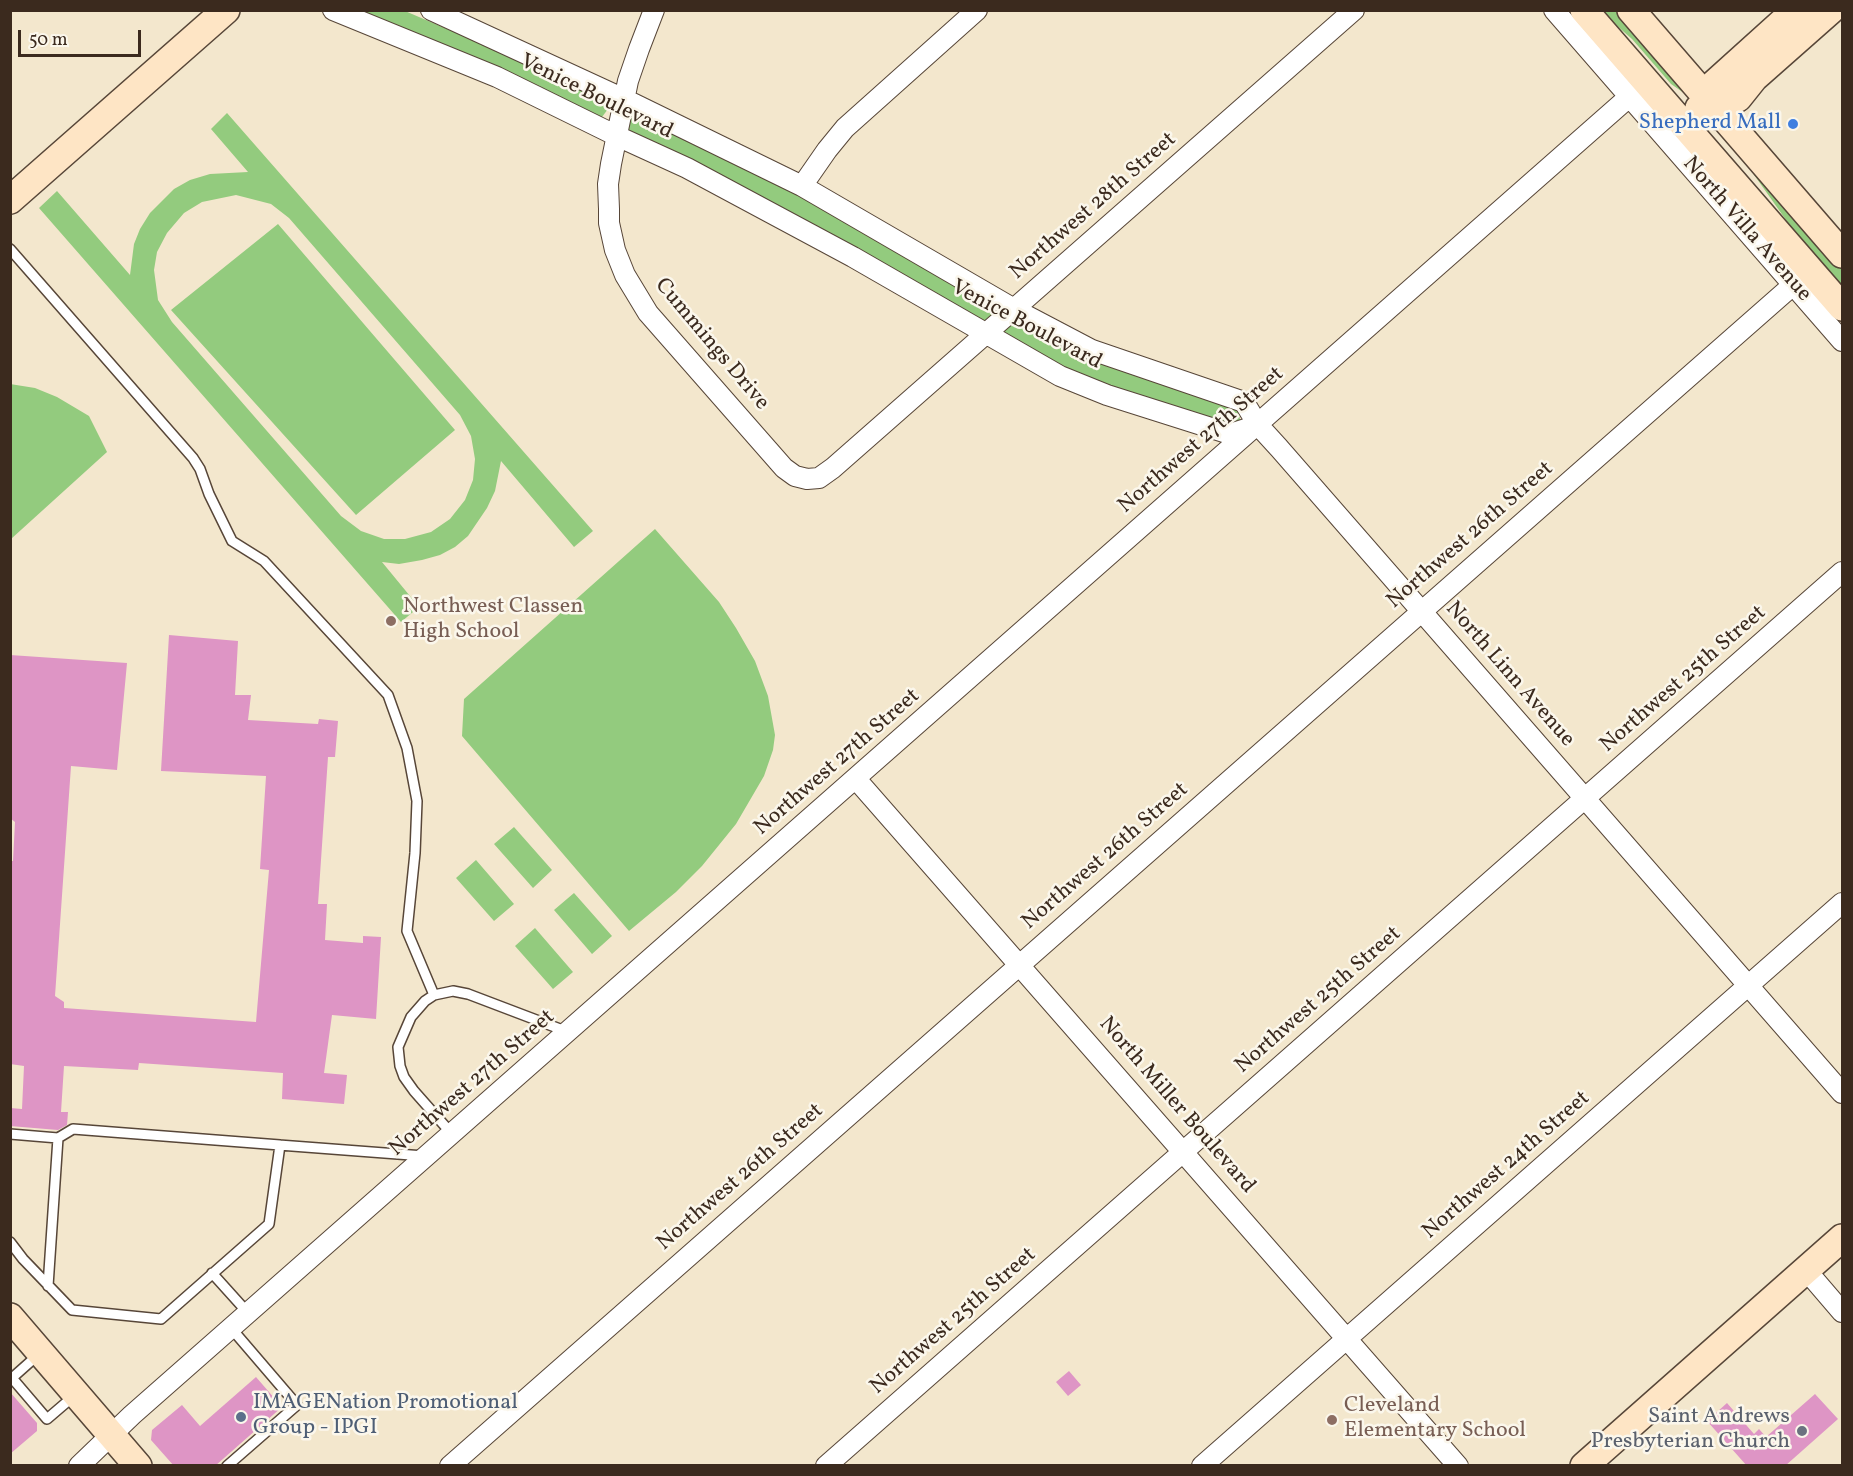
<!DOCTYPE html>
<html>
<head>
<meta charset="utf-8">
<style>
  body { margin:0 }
  #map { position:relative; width:1853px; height:1476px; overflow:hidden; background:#f3e7cd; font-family:Vollkorn,serif }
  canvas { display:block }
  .frame { position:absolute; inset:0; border:12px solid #3b2a1e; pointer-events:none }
  .scale { position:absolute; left:18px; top:30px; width:123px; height:27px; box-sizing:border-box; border:3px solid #3b2a1e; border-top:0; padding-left:8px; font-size:18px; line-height:21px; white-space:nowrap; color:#3b2a1e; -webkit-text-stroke:4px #fbf7ec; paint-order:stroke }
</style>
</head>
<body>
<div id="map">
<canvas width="1853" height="1476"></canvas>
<div class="frame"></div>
<div class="scale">50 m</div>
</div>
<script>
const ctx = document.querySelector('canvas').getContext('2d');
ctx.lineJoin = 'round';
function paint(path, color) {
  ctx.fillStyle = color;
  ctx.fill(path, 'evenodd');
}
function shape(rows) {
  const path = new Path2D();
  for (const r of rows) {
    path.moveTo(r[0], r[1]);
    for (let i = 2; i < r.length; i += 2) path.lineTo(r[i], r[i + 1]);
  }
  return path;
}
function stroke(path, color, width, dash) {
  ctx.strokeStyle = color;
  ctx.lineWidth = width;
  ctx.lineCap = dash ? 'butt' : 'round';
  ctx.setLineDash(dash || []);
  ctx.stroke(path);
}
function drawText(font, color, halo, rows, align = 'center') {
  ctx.font = font + ' Vollkorn,serif';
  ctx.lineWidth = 5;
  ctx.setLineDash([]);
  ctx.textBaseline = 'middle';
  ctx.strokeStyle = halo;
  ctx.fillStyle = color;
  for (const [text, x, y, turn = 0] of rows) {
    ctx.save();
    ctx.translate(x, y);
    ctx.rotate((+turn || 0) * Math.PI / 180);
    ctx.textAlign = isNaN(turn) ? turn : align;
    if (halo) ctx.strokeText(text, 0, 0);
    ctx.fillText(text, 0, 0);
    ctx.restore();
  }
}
paint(shape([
  [356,11,405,11,601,95,607,102,608,109,602,117,593,121],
  [1600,11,1618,11,1687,90,1684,93,1671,84,1632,39],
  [629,112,797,192,1000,311,988,321,976,320,625,130],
  [227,113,593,531,574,547,501,461,495,491,487,508,468,536,455,547,440,555,422,560,399,564,382,562,419,607,401,622,39,208,57,191,130,275,134,244,140,229,150,213,174,189,190,180,210,174,248,172,211,129],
  [236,195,271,204,289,218,460,415,471,436,475,459,473,480,465,500,450,519,431,532,405,539,384,539,361,531,341,516,172,322,158,300,154,270,157,252,167,233,184,213,202,202],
  [1748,160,1842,269,1842,293,1815,261,1745,162],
  [278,224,455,430,356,515,171,310],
  [1011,319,1090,359,1238,410,1241,424,1218,421,1092,381,997,331],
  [10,384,35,388,57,397,89,416,107,452,11,539],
  [655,529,719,602,736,628,755,661,768,696,775,735,773,750,764,776,736,824,702,866,676,892,629,931,462,736,464,699],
  [514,827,552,870,533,888,494,844],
  [476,860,514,904,494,921,456,878],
  [574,893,612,936,592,954,554,910],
  [535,928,573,972,553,989,515,946]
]), '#93cb7e');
paint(shape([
  [169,635,238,641,235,695,251,695,248,720,318,724,319,719,338,721,335,757,328,757,318,904,327,904,325,940,363,943,363,936,381,937,376,1019,332,1015,324,1073,347,1075,344,1104,282,1099,283,1073,139,1063,138,1070,64,1066,61,1112,68,1112,67,1125,58,1130,10,1126,10,1108,22,1109,24,1066,10,1064,10,861,13,861,15,822,10,818,10,655,127,663,117,770,71,766,55,996,64,1002,64,1008,256,1022,269,870,260,869,266,776,161,771],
  [1069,1371,1081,1385,1068,1396,1056,1382],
  [256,1377,282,1407,215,1466,174,1466,151,1440,152,1430,182,1405,200,1426],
  [10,1392,37,1423,37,1431,10,1454],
  [1815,1394,1838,1419,1785,1466,1747,1466,1707,1421,1727,1403,1754,1434,1759,1429,1766,1437]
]), '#de95c5');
const lane = shape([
  [10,249,193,458,200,469,209,494,232,541,264,561,388,695,407,748,417,801,415,853,407,931,434,995],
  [10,1134,58,1138,73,1129,280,1145,269,1224,161,1319,72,1310,23,1259,10,1242],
  [452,1134,414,1091,404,1077,400,1066,398,1047,411,1017,425,1001,434,995,453,991,468,994,568,1032],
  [279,1145,424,1156],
  [212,1273,248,1313],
  [48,1286,58,1138],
  [39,1354,12,1378,47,1419,75,1395],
  [227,1466,297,1405,231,1328]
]);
const street = shape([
  [333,10,497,77,617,136,687,168,853,257,1060,376,1107,395,1230,434,1252,427],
  [431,10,624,99,802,186,1014,309,1092,350,1244,402,1258,425,1279,448,1842,1093],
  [654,10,639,49,628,81,611,164,608,184,609,209,609,223,615,250,625,275,648,313,784,468,795,476,807,479,819,478,833,468,1354,10],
  [1554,10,1842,341],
  [802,186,827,150,845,128,977,10],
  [856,779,1458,1466],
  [1806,1270,1842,1312],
  [79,1466,132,1415,1629,97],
  [450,1466,1793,285],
  [826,1466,1842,572],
  [1202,1466,1842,903]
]);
const secondary = shape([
  [1584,10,1842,307],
  [1631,10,1842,254],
  [1699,108,1717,109,1738,98,1754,78,1831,10],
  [1718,116,1714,84,1796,10],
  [10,200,226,10],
  [10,1317,138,1466],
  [1584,1466,1842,1238]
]);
stroke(lane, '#574638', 12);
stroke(street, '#574638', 22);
stroke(secondary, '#574638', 30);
stroke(lane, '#fff', 9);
stroke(street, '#fff', 20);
stroke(secondary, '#fee5c5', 27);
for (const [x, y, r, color] of [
  [1793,124,6,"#3f7fe0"],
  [391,621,6,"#8d6e63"],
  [241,1417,6,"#5c6f8a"],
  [1332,1420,6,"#8d6e63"],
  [1802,1431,6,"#6b7280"]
]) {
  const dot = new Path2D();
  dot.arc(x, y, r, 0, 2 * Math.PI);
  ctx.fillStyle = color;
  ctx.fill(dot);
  stroke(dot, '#fbf7ec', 2);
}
drawText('22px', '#3b2a1e', '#fbf7ec', [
  ["Venice Boulevard",596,98,26],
  ["Northwest 28th Street",1094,207,-41],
  ["North Villa Avenue",1746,230,49],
  ["Venice Boulevard",1026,326,28],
  ["Cummings Drive",711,345,50],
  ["Northwest 27th Street",1202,441,-41],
  ["Northwest 26th Street",1471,536,-41],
  ["North Linn Avenue",1509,675,49],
  ["Northwest 25th Street",1684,680,-41],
  ["Northwest 27th Street",838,763,-41],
  ["Northwest 26th Street",1106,857,-41],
  ["Northwest 25th Street",1319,1001,-41],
  ["Northwest 27th Street",473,1084,-41],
  ["North Miller Boulevard",1176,1106,49],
  ["Northwest 24th Street",1507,1166,-41],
  ["Northwest 26th Street",741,1178,-41],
  ["Northwest 25th Street",954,1322,-41]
]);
drawText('22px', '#366cbe', '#fbf7ec', [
  ["Shepherd Mall",1781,124]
], 'right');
drawText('22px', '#785e54', '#fbf7ec', [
  ["Northwest Classen",403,608],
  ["High School",403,633],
  ["Cleveland",1344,1407],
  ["Elementary School",1344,1432]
], 'left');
drawText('22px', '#4e5e75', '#fbf7ec', [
  ["IMAGENation Promotional",253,1404],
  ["Group - IPGI",253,1429]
], 'left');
drawText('22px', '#5b616d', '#fbf7ec', [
  ["Saint Andrews",1790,1418],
  ["Presbyterian Church",1790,1443]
], 'right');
</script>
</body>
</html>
